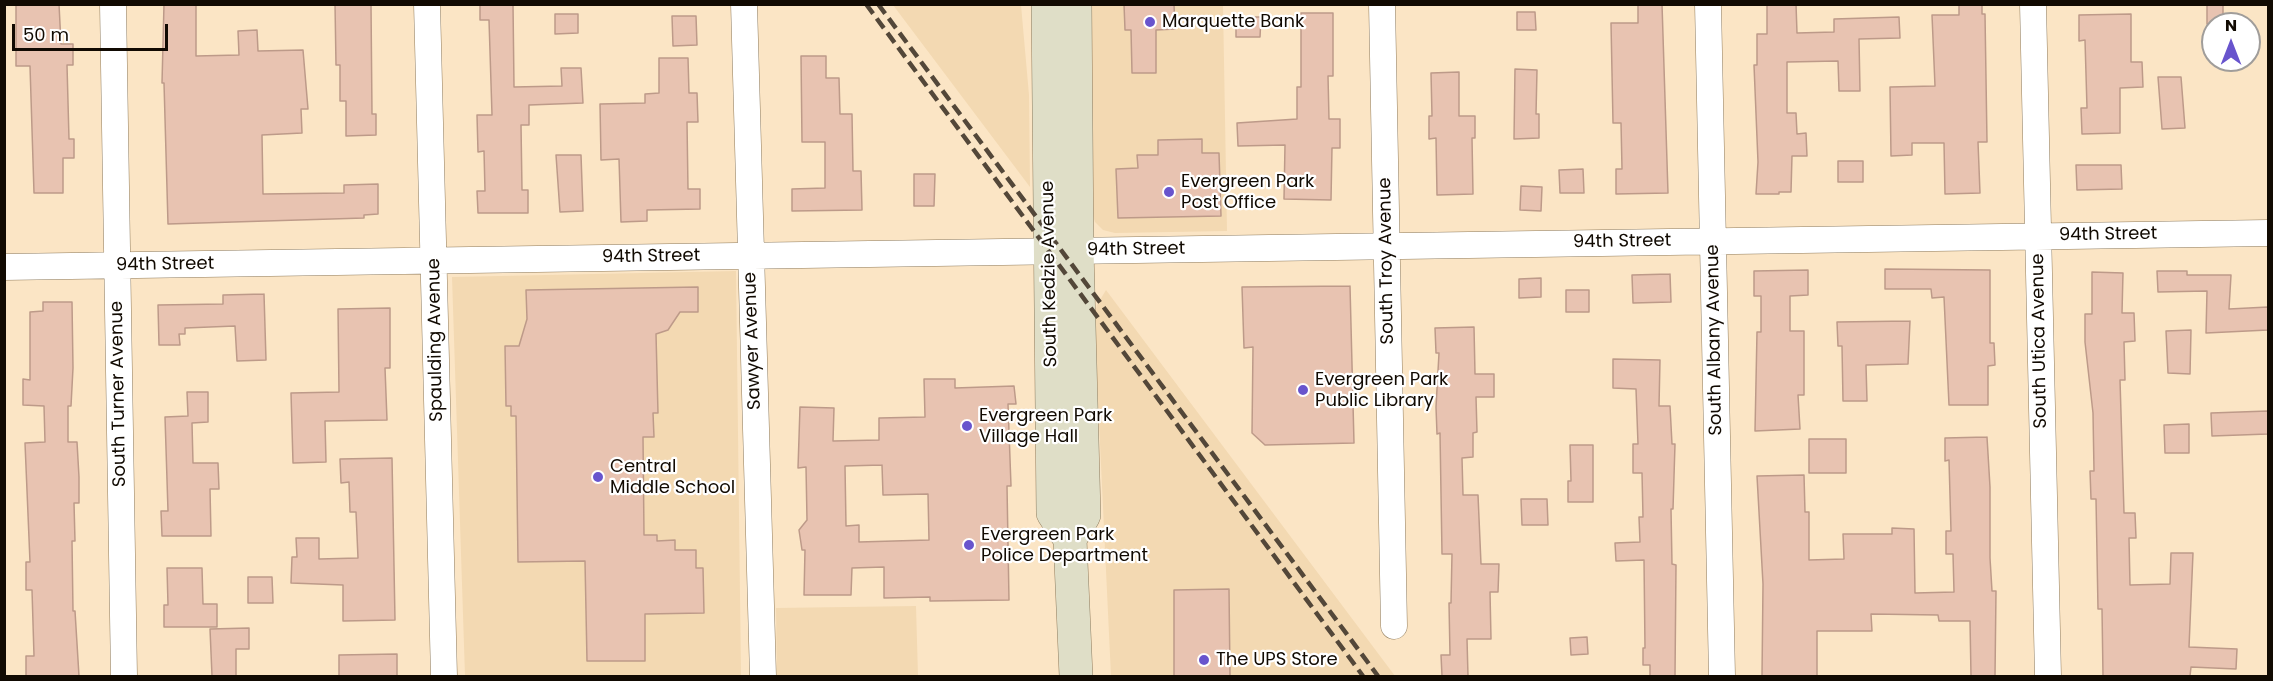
<!DOCTYPE html>
<html>
<head>
<meta charset="utf-8">
<style>
  body { margin:0 }
  #map { position:relative; width:2273px; height:681px; overflow:hidden; background:#fbe5c5; font-family:Poppins,sans-serif }
  canvas { display:block }
  .frame { position:absolute; inset:0; border:6px solid #110a02; pointer-events:none }
  .north { position:absolute; left:2201px; top:12px; width:60px; height:60px; box-sizing:border-box; background:#fff; border:2px solid #a09d9a; border-radius:50%; rotate:0deg; font-size:16px; font-weight:700; line-height:24px; text-align:center; color:#110a02 }
  .north::after { content:''; display:block; margin:auto; width:21px; height:27px; background:#6854cd; clip-path:polygon(50% 0,100% 100%,50% 72%,0 100%) }
  .scale { position:absolute; left:12px; top:24px; width:156px; height:27px; box-sizing:border-box; border:3px solid #110a02; border-top:0; padding-left:8px; font-size:18px; line-height:21px; white-space:nowrap; color:#110a02; -webkit-text-stroke:4px #fff; paint-order:stroke }
</style>
</head>
<body>
<div id="map">
<canvas width="2273" height="681"></canvas>
<div class="frame"></div>
<div class="north">N</div>
<div class="scale">50 m</div>
</div>
<script>
const ctx = document.querySelector('canvas').getContext('2d');
ctx.lineJoin = 'round';
function paint(path, color) {
  ctx.fillStyle = color;
  ctx.fill(path, 'evenodd');
}
function shape(rows) {
  const path = new Path2D();
  for (const r of rows) {
    path.moveTo(r[0], r[1]);
    for (let i = 2; i < r.length; i += 2) path.lineTo(r[i], r[i + 1]);
  }
  return path;
}
function stroke(path, color, width, dash) {
  ctx.strokeStyle = color;
  ctx.lineWidth = width;
  ctx.lineCap = dash ? 'butt' : 'round';
  ctx.setLineDash(dash || []);
  ctx.stroke(path);
}
function drawText(font, color, halo, rows, align = 'center') {
  ctx.font = font + ' Poppins,sans-serif';
  ctx.lineWidth = 4.5;
  ctx.setLineDash([]);
  ctx.textBaseline = 'middle';
  ctx.strokeStyle = halo;
  ctx.fillStyle = color;
  for (const [text, x, y, turn = 0] of rows) {
    ctx.save();
    ctx.translate(x, y);
    ctx.rotate((+turn || 0) * Math.PI / 180);
    ctx.textAlign = isNaN(turn) ? turn : align;
    if (halo) ctx.strokeText(text, 0, 0);
    ctx.fillText(text, 0, 0);
    ctx.restore();
  }
}
paint(shape([
  [893,5,1021,5,1029,95,1030,187],
  [1091,5,1223,5,1227,231,1115,233,1103,230,1095,222,1091,209],
  [736,271,741,676,465,676,452,277],
  [1106,290,1395,676,1111,676,1094,317,1097,305],
  [916,606,918,676,777,676,776,608]
]), '#f3d9b2');
const building = shape([
  [16,4,59,4,61,44,73,44,73,65,67,65,69,139,74,139,74,158,63,158,63,193,34,193,30,66,16,66,16,4],
  [164,4,196,4,196,56,239,55,238,31,257,30,258,51,303,50,308,109,301,109,302,133,262,135,263,194,344,193,344,185,378,184,378,214,364,215,364,218,168,224,164,83,162,83,164,4],
  [335,4,371,4,372,114,376,114,376,135,346,136,346,101,340,101,340,65,336,65,335,4],
  [480,4,513,4,514,87,562,86,561,68,581,68,583,103,529,105,529,125,521,125,522,190,528,190,528,213,478,213,477,191,485,191,484,151,478,152,477,115,492,115,489,20,480,20,480,4],
  [1124,4,1174,4,1175,29,1156,30,1156,73,1132,73,1131,30,1125,30,1124,4],
  [1638,4,1662,4,1668,193,1616,194,1616,169,1622,169,1621,123,1613,123,1611,23,1638,23,1638,4],
  [1767,4,1796,4,1797,33,1834,32,1834,19,1899,17,1900,38,1859,39,1860,91,1839,91,1838,61,1787,62,1787,113,1796,113,1797,134,1806,133,1807,156,1792,156,1791,192,1779,192,1779,194,1756,194,1758,162,1754,65,1757,65,1757,34,1767,34,1767,4],
  [1959,4,1982,4,1982,14,1985,14,1987,142,1978,142,1980,193,1945,194,1944,143,1912,143,1912,155,1891,156,1890,87,1935,86,1932,15,1959,15,1959,4],
  [2207,4,2223,4,2223,24,2207,24,2207,4],
  [1517,12,1535,12,1536,30,1517,30,1517,12],
  [1301,13,1333,13,1333,76,1328,76,1329,119,1340,119,1340,148,1332,148,1331,200,1284,199,1285,145,1238,146,1237,123,1297,119,1297,87,1301,87,1301,13],
  [555,14,578,14,578,33,555,34,555,14],
  [2131,14,2131,62,2142,62,2143,87,2120,88,2120,133,2082,134,2081,108,2087,108,2085,40,2079,41,2079,15,2131,14],
  [672,16,696,16,697,45,673,46,672,16],
  [1236,17,1261,17,1260,37,1236,37,1236,17],
  [801,56,826,56,826,78,839,78,840,114,852,114,853,171,861,171,862,210,792,211,792,189,825,188,825,142,802,142,801,56],
  [659,58,688,58,689,93,697,93,698,122,687,122,688,189,700,189,700,209,647,210,647,221,621,222,619,159,601,160,600,104,645,103,645,94,659,93,659,58],
  [1515,69,1537,70,1536,114,1539,114,1539,138,1514,139,1515,69],
  [1459,72,1459,116,1475,116,1475,138,1472,138,1473,194,1437,195,1436,138,1429,139,1429,116,1432,116,1431,73,1459,72],
  [2158,77,2181,77,2185,128,2162,129,2158,77],
  [1202,139,1202,153,1219,153,1221,216,1118,218,1116,169,1138,168,1137,155,1158,155,1158,140,1202,139],
  [556,155,581,155,583,211,560,212,556,155],
  [1838,161,1863,161,1863,182,1838,182,1838,161],
  [2076,165,2121,165,2122,189,2077,190,2076,165],
  [1583,169,1584,193,1560,193,1559,170,1583,169],
  [914,174,935,174,934,206,914,206,914,174],
  [1521,186,1542,187,1541,211,1520,210,1521,186],
  [1885,269,1990,270,1990,343,1994,343,1995,365,1988,366,1988,405,1949,405,1944,297,1932,298,1931,289,1885,289,1885,269],
  [1808,270,1808,295,1790,296,1790,331,1804,331,1804,395,1798,395,1800,429,1755,431,1757,332,1761,332,1761,296,1754,296,1754,271,1808,270],
  [2157,271,2187,271,2187,275,2231,275,2229,309,2268,307,2268,330,2206,333,2207,291,2158,292,2157,271],
  [2092,272,2123,273,2122,313,2134,313,2135,341,2124,342,2125,380,2120,380,2124,513,2135,513,2136,538,2129,538,2130,585,2170,584,2171,553,2193,553,2189,647,2237,649,2236,669,2191,667,2190,676,2103,676,2102,609,2098,609,2096,499,2091,499,2090,471,2094,471,2093,413,2085,342,2085,314,2092,314,2092,272],
  [1670,274,1671,302,1633,303,1632,275,1670,274],
  [1541,278,1541,297,1519,298,1519,279,1541,278],
  [1350,286,1354,443,1265,445,1252,433,1253,347,1244,348,1242,287,1350,286],
  [698,287,698,312,680,312,668,330,656,334,658,413,653,413,654,437,643,437,644,535,657,535,657,541,675,540,675,550,696,550,696,568,703,568,704,613,645,614,645,661,587,661,585,561,518,562,516,416,511,416,511,406,506,406,505,346,519,346,527,319,526,290,698,287],
  [1566,290,1589,290,1589,312,1566,312,1566,290],
  [264,294,266,360,237,361,235,326,185,328,185,334,179,334,180,345,159,345,158,305,223,304,223,295,264,294],
  [43,302,72,302,73,368,71,406,68,406,68,442,77,442,79,477,79,503,74,503,75,541,72,541,73,611,75,611,79,676,26,676,26,656,34,656,32,590,26,590,26,562,30,562,25,443,45,442,44,406,23,405,23,379,30,380,30,312,43,311,43,302],
  [390,308,390,368,385,368,387,420,325,421,326,462,293,463,291,393,339,392,338,309,390,308],
  [1910,321,1908,364,1866,365,1867,401,1843,401,1842,346,1838,346,1837,322,1910,321],
  [1474,327,1475,374,1494,374,1494,397,1476,397,1477,432,1473,433,1473,457,1462,458,1463,495,1478,495,1481,564,1499,564,1498,592,1490,592,1491,639,1467,639,1468,676,1442,676,1441,655,1450,655,1449,603,1451,603,1452,554,1442,554,1440,433,1437,434,1436,407,1439,353,1436,353,1435,328,1474,327],
  [2191,330,2190,374,2168,373,2166,331,2191,330],
  [1613,359,1660,360,1659,406,1670,406,1672,444,1675,444,1673,509,1671,509,1672,564,1676,565,1675,676,1650,676,1650,665,1643,665,1643,648,1645,648,1644,560,1616,561,1615,543,1640,542,1639,517,1643,517,1642,473,1633,473,1633,444,1638,444,1636,389,1613,388,1613,359],
  [924,379,955,379,955,388,1014,386,1016,404,1008,404,1011,486,1007,486,1009,600,930,601,930,597,884,598,884,567,852,568,851,595,804,595,805,550,802,550,799,530,807,520,806,467,798,468,800,407,834,408,833,441,879,440,879,418,925,417,924,379],
  [882,465,883,495,928,494,929,540,859,542,859,525,846,526,845,466,882,465],
  [187,392,208,392,208,422,192,423,193,463,218,463,219,489,210,489,211,536,162,536,161,511,168,511,165,417,188,416,187,392],
  [2268,411,2268,434,2212,436,2211,413,2268,411],
  [2189,424,2189,453,2165,453,2164,425,2189,424],
  [1987,437,1990,487,1990,558,1992,591,1996,591,1995,676,1971,676,1970,621,1939,621,1938,615,1871,614,1872,631,1817,631,1817,676,1762,676,1763,584,1757,476,1804,475,1805,512,1809,512,1809,560,1844,559,1843,534,1892,534,1892,528,1914,529,1915,593,1954,592,1953,554,1946,554,1946,531,1951,531,1949,460,1945,461,1945,438,1987,437],
  [1809,439,1846,439,1846,473,1809,473,1809,439],
  [1570,445,1593,445,1593,502,1568,502,1568,481,1571,481,1570,445],
  [392,458,395,620,343,621,343,585,291,583,292,557,297,557,296,538,319,538,319,559,358,558,356,512,350,512,349,482,341,483,340,459,392,458],
  [1521,499,1547,499,1548,525,1522,525,1521,499],
  [167,568,202,568,203,604,217,604,217,627,164,627,164,605,168,605,167,568],
  [248,577,272,577,273,603,248,603,248,577],
  [1229,589,1230,676,1174,676,1174,590,1229,589],
  [249,628,249,649,236,649,236,676,212,676,210,629,249,628],
  [1587,637,1588,654,1571,655,1570,638,1587,637],
  [397,654,397,676,339,676,339,655,397,654]
]);
paint(building, '#e8c3b1');
stroke(building, '#bd9a89', 1.5);
const minor = shape([
  [113,4,124,676],
  [427,4,444,676],
  [744,4,763,676],
  [1382,4,1394,626],
  [1708,4,1722,676],
  [2033,4,2048,676],
  [4,267,2268,233]
]);
const secondary = shape([
  [1048,4,1053,513,1070,539,1076,676],
  [1070,539,1084,515,1077,250,1075,4]
]);
stroke(minor, '#8f7c5e', 27);
stroke(secondary, '#8f7c5e', 34);
stroke(minor, '#fff', 26);
stroke(secondary, '#dfdec7', 33);
stroke(shape([
  [866,4,1363,676],
  [878,4,1378,676]
]), '#534739', 4.5, [12, 6]);
for (const [x, y, r, color] of [
  [1150,22,6,"#6854cd"],
  [1169,192,6,"#6854cd"],
  [1303,390,6,"#6854cd"],
  [967,426,6,"#6854cd"],
  [598,477,6,"#6854cd"],
  [969,545,6,"#6854cd"],
  [1204,660,6,"#6854cd"]
]) {
  const dot = new Path2D();
  dot.arc(x, y, r, 0, 2 * Math.PI);
  ctx.fillStyle = color;
  ctx.fill(dot);
  stroke(dot, '#fff', 2);
}
drawText('18px', '#110a02', '#fff', [
  ["Marquette Bank",1162,22],
  ["Evergreen Park",1181,182],
  ["Post Office",1181,203],
  ["Evergreen Park",1315,380],
  ["Public Library",1315,401],
  ["Evergreen Park",979,416],
  ["Village Hall",979,437],
  ["Central",610,467],
  ["Middle School",610,488],
  ["Evergreen Park",981,535],
  ["Police Department",981,556],
  ["The UPS Store",1216,660]
], 'left');
drawText('18px', '#110a02', '#fff', [
  ["94th Street",2108,235,-1],
  ["94th Street",1622,242,-1],
  ["94th Street",1136,250,-1],
  ["94th Street",651,257,-1],
  ["South Troy Avenue",1387,261,-91],
  ["94th Street",165,265,-1],
  ["South Kedzie Avenue",1050,274,-91],
  ["Spaulding Avenue",436,340,-91],
  ["South Albany Avenue",1715,340,-91],
  ["Sawyer Avenue",753,341,-92],
  ["South Utica Avenue",2040,341,-91],
  ["South Turner Avenue",119,394,-91]
]);
</script>
</body>
</html>
